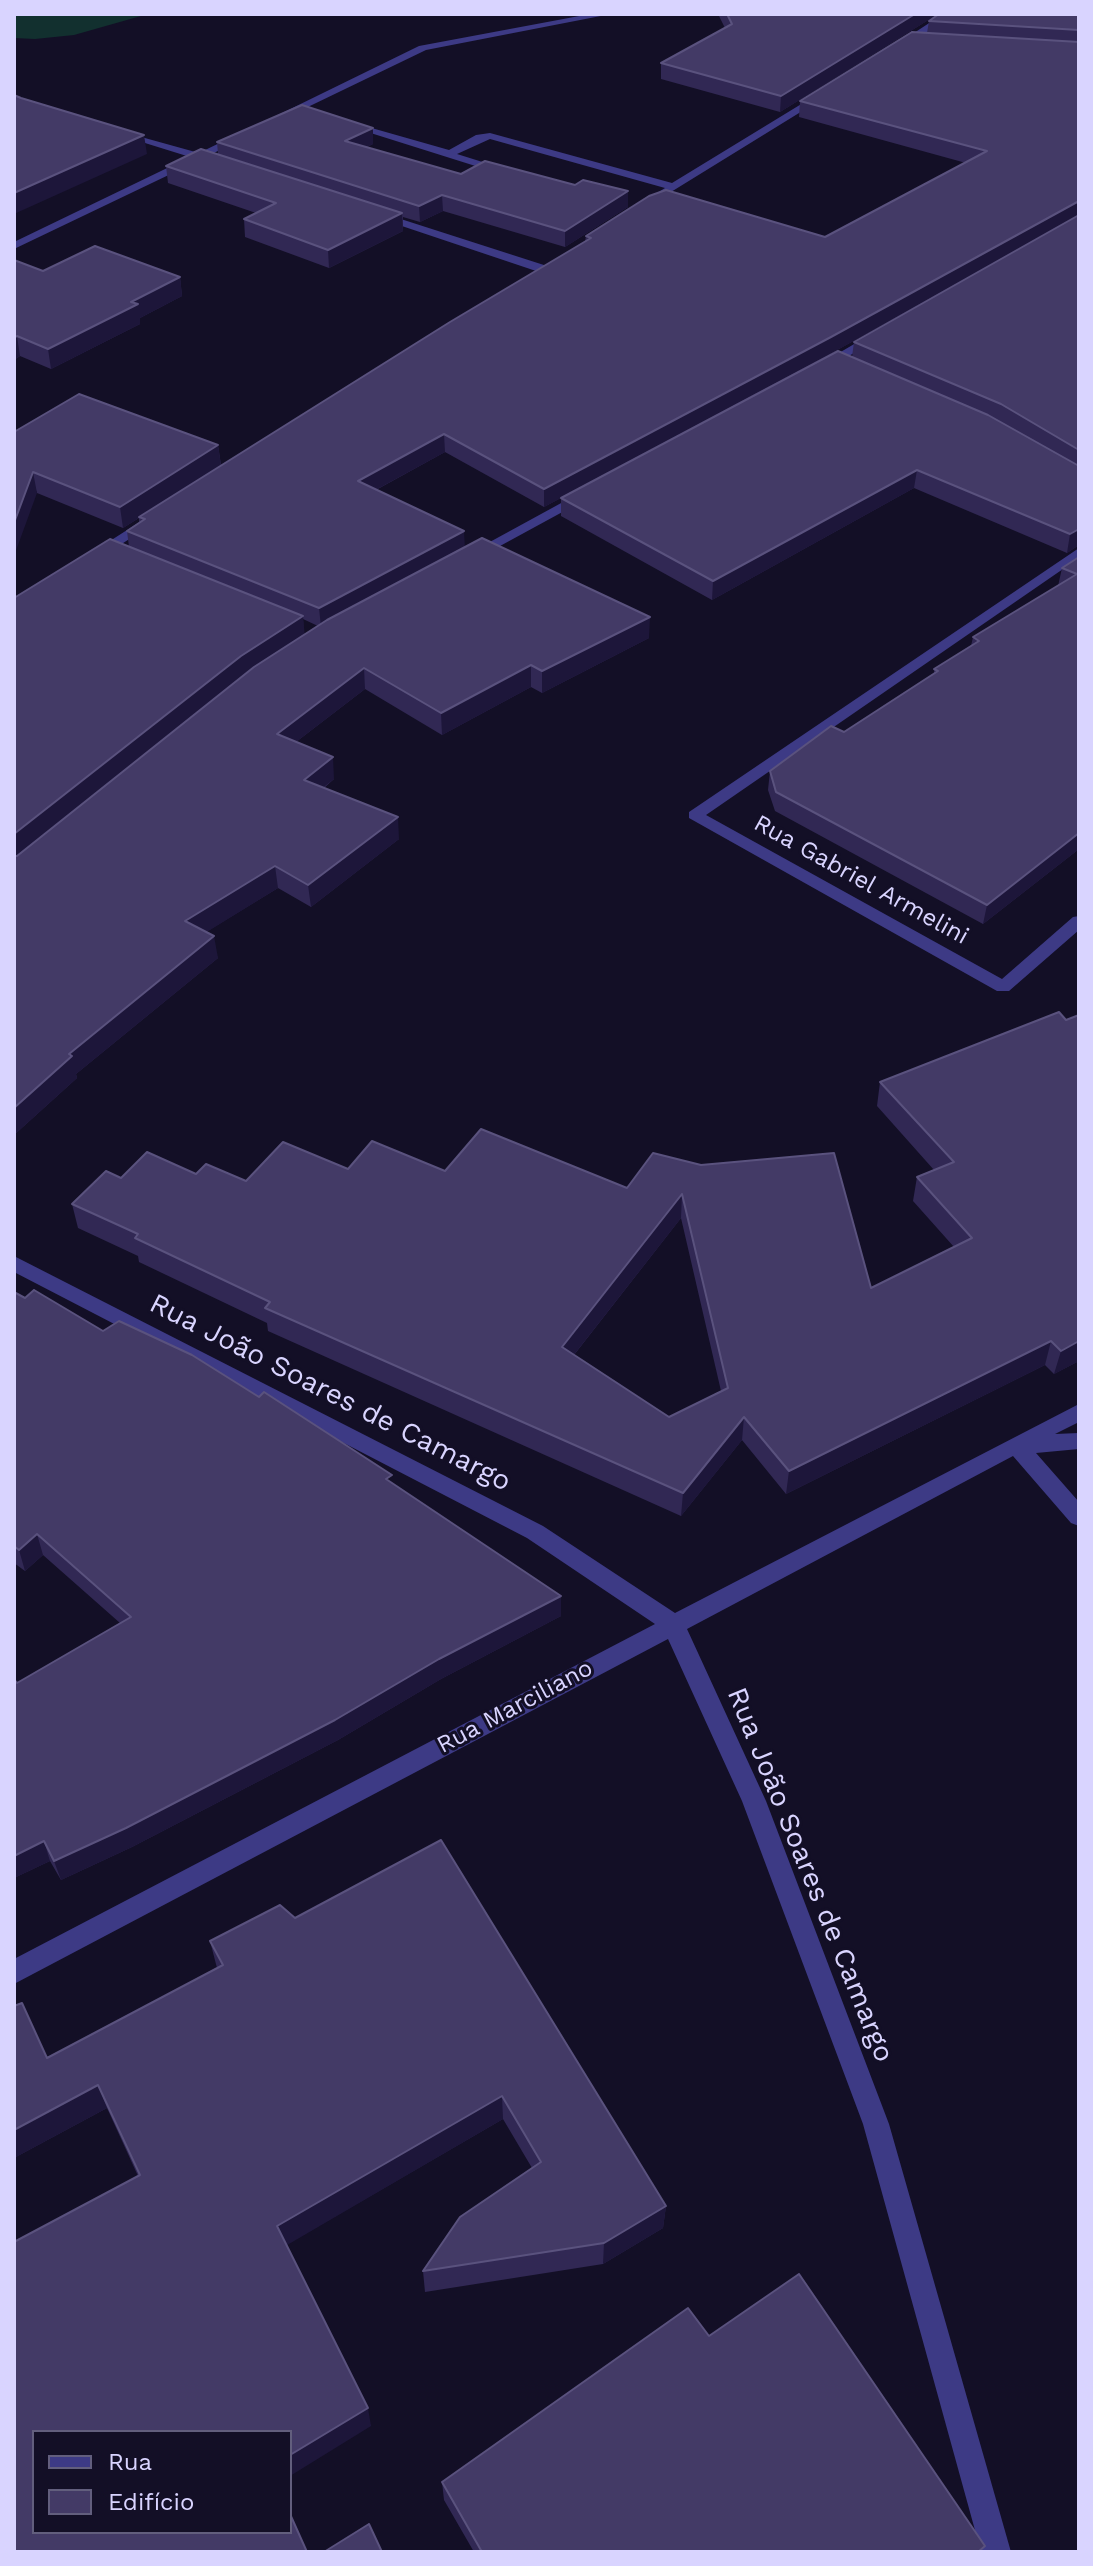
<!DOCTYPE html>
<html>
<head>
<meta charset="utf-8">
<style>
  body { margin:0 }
  #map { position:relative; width:1093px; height:2566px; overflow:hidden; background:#130f26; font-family:"Work Sans",sans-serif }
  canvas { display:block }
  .frame { position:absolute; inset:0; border:16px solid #d9d4ff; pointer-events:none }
  .legend { position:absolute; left:32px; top:2430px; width:260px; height:104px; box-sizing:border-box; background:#130f26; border:2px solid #625e7d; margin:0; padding:10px 14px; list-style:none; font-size:24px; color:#d9d4ff }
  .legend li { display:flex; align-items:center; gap:16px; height:40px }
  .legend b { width:40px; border:2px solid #625e7d }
</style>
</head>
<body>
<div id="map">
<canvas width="1093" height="2566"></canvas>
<div class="frame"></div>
<ul class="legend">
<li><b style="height:10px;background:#3d3a85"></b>Rua</li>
<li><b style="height:22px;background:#433a66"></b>Edifício</li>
</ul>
</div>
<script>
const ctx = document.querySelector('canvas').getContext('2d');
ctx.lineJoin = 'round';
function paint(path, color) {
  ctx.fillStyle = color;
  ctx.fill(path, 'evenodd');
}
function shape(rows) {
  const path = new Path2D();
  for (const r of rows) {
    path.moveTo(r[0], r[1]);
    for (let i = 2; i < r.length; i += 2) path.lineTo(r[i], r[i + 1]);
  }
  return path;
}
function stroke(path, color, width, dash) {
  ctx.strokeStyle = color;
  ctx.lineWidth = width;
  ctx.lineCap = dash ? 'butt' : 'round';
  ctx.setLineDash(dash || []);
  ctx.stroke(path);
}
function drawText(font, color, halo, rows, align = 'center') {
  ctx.font = font + ' "Work Sans",sans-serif';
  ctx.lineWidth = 6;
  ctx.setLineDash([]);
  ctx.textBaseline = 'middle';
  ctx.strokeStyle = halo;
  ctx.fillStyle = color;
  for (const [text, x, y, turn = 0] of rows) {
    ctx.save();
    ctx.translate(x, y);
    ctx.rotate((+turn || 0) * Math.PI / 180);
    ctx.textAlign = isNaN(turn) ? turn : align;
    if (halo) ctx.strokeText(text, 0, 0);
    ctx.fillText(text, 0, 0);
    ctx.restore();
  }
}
paint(shape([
  [14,14,148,14,74,35,35,39,14,38]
]), '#12302f');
paint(shape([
  [590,14,611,14,426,50,285,118,276,116,419,46,590,14],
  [943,14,955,14,903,48,894,46,943,14],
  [821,92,826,95,825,97,645,208,639,205,641,203,665,188,490,139,457,154,508,170,508,174,504,175,342,124,347,121,449,150,476,135,490,133,672,183,821,92],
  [116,130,199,153,238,134,247,136,208,156,208,160,200,160,14,249,14,242,190,157,116,134,116,130],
  [379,212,547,266,549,269,539,272,375,217,373,215,379,212],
  [873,333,883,336,825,370,815,367,873,333],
  [585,490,592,494,590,497,478,558,473,559,466,555,585,490],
  [149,516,154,517,154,523,100,558,95,559,88,555,149,516],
  [1079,548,1079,558,706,815,1002,979,1073,917,1079,916,1079,930,1009,991,997,991,689,818,689,812,1079,548],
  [14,1256,543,1526,675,1613,1079,1404,1079,1422,1055,1434,1079,1433,1079,1449,1036,1453,1079,1502,1079,1526,1071,1523,1013,1456,687,1629,766,1801,889,2124,1011,2552,981,2552,863,2124,742,1801,668,1639,14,1984,14,1959,655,1624,527,1538,14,1272,14,1256]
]), '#3d3a85');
paint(shape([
  [718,14,938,14,780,112,661,79,661,63,725,28],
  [1079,14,1079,545,1067,553,914,488,712,600,561,516,561,498,852,357,854,342,1044,235,830,354,544,507,445,452,376,490,465,547,649,638,542,693,531,687,442,735,365,689,296,742,334,779,324,788,399,839,311,907,278,888,206,932,218,958,76,1074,77,1078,14,1135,129,547,127,531,139,523,139,518,123,528,37,493,14,432,218,445,221,465,585,241,586,236,825,237,966,163,799,117,800,101,927,33,929,21],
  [303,619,318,626,304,635],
  [373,128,373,144,367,147,461,174,628,191,628,207,565,247,443,211,420,222,403,217,403,231,329,268,245,237,244,219,256,213,168,183,166,166,218,154,217,142],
  [14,260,43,271,180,277,182,296,140,318,140,324,51,369,20,356,14,360],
  [1079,557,1079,849,983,924,775,811,768,790,770,771,844,732,934,674,934,669,971,646,973,637,1058,586,1062,568],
  [1079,1015,1079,1361,1054,1374,1045,1365,786,1494,742,1440,681,1516,268,1331,267,1323,139,1262,138,1256,78,1228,72,1204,121,1178,196,1174,246,1181,348,1169,445,1171,627,1188,653,1153,871,1288,954,1247,913,1201,917,1177,934,1170,877,1106,880,1082],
  [681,1218,721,1391,669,1417,574,1355],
  [14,1292,25,1298,103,1331,392,1483,561,1616,441,1679,338,1740,132,1847,61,1880,50,1861,14,1878,14,1679,17,1683,120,1623,43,1555,25,1571,14,1563],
  [295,1918,666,2206,663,2228,603,2264,425,2292,423,2271,532,2168,503,2119,286,2245,371,2426,34,2432,138,2176,107,2108,14,2158,14,2006,47,2058,217,1968,210,1941],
  [709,2336,982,2552,474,2552,444,2500,442,2482]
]), '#312854');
paint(shape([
  [915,14,938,14,780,112,781,96],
  [373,128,373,144,346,157,345,141],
  [144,135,147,154,14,214,14,193],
  [628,191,628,207,565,247,565,231],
  [442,195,443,211,420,222,419,206],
  [1079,201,1078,216,830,354,544,507,544,489],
  [402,213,403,231,329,268,328,250],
  [180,277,182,296,140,318,140,324,51,369,48,349,131,302],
  [17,336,20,356,14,360,14,338],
  [444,434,445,452,359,499,358,481],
  [218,445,221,466,123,528,120,507],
  [917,470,914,488,712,600,713,581],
  [33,472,37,493,14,556,14,523],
  [1079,529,1079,545,1067,553,1070,534],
  [464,531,465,550,321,627,319,608],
  [303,616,305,638,14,859,14,834,241,656],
  [650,617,649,638,542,693,542,671],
  [531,665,531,687,442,735,441,713],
  [364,668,365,689,279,755,277,734],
  [333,757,334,779,306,801,304,780],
  [398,817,399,839,311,907,308,885],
  [1079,833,1079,849,983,924,987,905],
  [275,866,278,888,189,943,185,921],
  [214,936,218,958,76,1074,77,1078,14,1135,14,1108,69,1054],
  [682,1194,681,1218,562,1370,562,1347],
  [1051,1341,1045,1365,786,1494,789,1471],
  [1079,1341,1079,1361,1054,1374,1061,1351],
  [744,1417,742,1440,681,1516,683,1493],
  [37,1534,43,1555,25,1571,19,1550],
  [561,1596,561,1616,441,1679,338,1740,132,1847,61,1880,54,1861],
  [44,1841,50,1861,14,1878,14,1856],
  [98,2085,107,2108,14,2158,14,2130],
  [502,2096,503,2119,282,2248,277,2226],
  [666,2206,663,2228,603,2264,604,2243],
  [368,2408,371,2426,290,2476,290,2455]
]), '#1d163a');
const building = shape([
  [727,14,915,14,781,96,661,63,732,24,727,14],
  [939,14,1079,14,1079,30,929,21,939,14],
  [912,32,1079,42,1079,201,831,337,544,489,444,434,358,481,464,531,319,608,127,531,145,519,139,517,450,322,591,238,586,236,649,196,666,190,825,237,987,151,800,101,912,32],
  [14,95,21,98,144,135,14,193,14,95],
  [302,105,373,128,345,141,461,174,485,161,575,185,583,180,628,191,565,231,442,195,419,206,217,142,302,105],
  [201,149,402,213,328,250,244,219,276,203,166,166,201,149],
  [1079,215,1079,450,1001,404,854,342,1079,215],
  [95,246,180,277,131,302,138,304,48,349,17,336,14,338,14,260,43,271,95,246],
  [838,351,988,415,1079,466,1079,529,1070,534,917,470,713,581,561,498,838,351],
  [79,394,218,445,120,507,33,472,14,523,14,432,79,394],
  [482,538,650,617,542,671,531,665,441,713,364,668,277,734,333,757,304,780,398,817,308,885,275,866,185,921,214,936,69,1054,72,1056,14,1108,14,856,17,856,254,667,327,620,482,538],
  [110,539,303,616,241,656,14,834,14,598,110,539],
  [1079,557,1079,833,987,905,776,792,770,771,831,726,844,732,938,671,934,669,979,641,973,637,1077,574,1062,568,1079,557],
  [1059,1012,1066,1020,1079,1015,1079,1341,1061,1351,1051,1341,789,1471,744,1417,683,1493,265,1308,270,1302,135,1238,138,1234,72,1204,106,1171,121,1178,147,1152,196,1174,206,1164,246,1181,283,1142,348,1169,372,1141,445,1171,481,1129,627,1188,653,1153,701,1165,834,1153,871,1288,972,1238,917,1177,954,1162,880,1082,1059,1012],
  [682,1194,728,1388,669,1417,562,1347,682,1194],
  [34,1290,103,1331,119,1321,192,1355,259,1397,264,1392,392,1475,386,1479,561,1596,439,1659,335,1720,126,1828,54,1861,44,1841,14,1856,14,1679,17,1683,131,1617,37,1534,19,1550,14,1546,14,1292,25,1298,34,1290],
  [441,1840,666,2206,604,2243,423,2271,460,2217,541,2162,502,2096,277,2226,368,2408,290,2455,290,2432,34,2432,34,2532,290,2532,290,2514,307,2552,14,2552,14,2242,140,2175,98,2085,14,2130,14,2006,22,2003,47,2058,223,1965,210,1941,280,1905,295,1918,441,1840],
  [799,2274,985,2546,978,2552,482,2552,442,2482,688,2308,709,2336,799,2274],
  [369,2524,382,2552,324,2552,369,2524]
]);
paint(building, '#433a66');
stroke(building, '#5a527e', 2);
drawText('24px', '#d9d4ff', '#130f26', [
  ["Rua Gabriel Armelini",861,880,29],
  ["Rua Marciliano",515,1707,-28]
]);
drawText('28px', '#d9d4ff', '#130f26', [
  ["Rua João Soares de Camargo",330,1393,27],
  ["Rua João Soares de Camargo",810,1875,68]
]);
</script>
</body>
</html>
